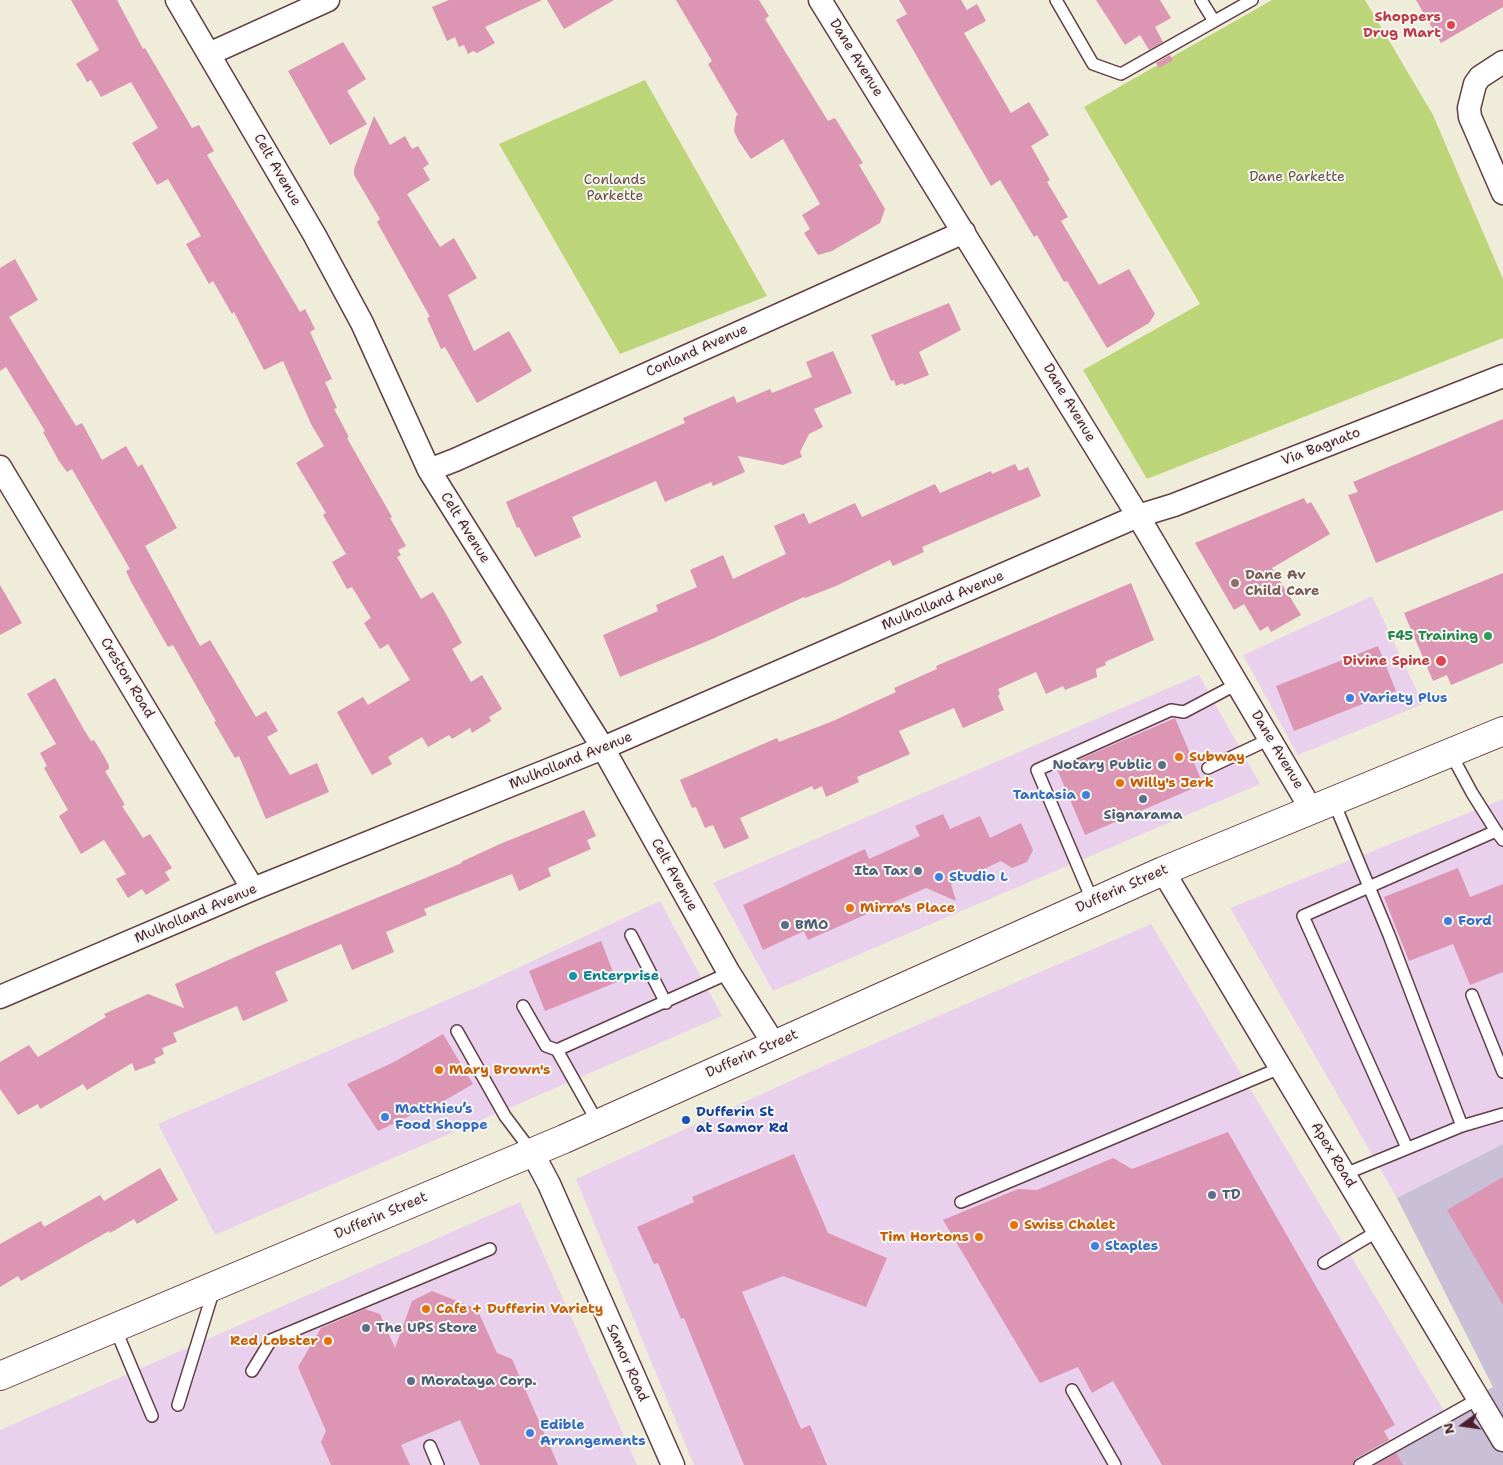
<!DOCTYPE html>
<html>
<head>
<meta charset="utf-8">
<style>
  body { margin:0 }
  #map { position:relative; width:1503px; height:1465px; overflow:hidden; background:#efecd9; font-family:"Shantell Sans",sans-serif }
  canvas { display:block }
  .north { position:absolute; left:1438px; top:1400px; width:50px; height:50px; -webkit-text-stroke:4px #f6f6f2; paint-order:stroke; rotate:256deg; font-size:14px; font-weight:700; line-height:20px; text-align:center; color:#4a1f2b }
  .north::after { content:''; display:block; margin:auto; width:18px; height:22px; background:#4a1f2b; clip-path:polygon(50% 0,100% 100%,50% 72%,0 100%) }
</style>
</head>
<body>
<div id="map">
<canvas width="1503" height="1465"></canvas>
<div class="north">N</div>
</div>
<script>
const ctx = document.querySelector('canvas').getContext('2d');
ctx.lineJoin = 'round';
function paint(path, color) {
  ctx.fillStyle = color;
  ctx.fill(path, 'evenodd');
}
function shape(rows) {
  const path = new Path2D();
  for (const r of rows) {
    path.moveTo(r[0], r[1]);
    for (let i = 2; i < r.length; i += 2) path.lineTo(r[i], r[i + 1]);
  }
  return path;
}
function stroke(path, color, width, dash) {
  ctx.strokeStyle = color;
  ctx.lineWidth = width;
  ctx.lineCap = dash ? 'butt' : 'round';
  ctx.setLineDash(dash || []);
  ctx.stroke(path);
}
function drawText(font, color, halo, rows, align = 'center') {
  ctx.font = font + ' "Shantell Sans",sans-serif';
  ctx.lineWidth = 4;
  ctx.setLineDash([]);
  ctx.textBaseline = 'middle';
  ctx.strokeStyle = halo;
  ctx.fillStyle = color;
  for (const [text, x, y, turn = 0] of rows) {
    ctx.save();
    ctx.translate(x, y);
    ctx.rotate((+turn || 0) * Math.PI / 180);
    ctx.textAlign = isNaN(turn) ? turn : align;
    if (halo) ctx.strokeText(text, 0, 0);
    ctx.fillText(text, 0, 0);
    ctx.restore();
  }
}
paint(shape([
  [1372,596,1423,704,1298,755,1243,655],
  [1199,675,1260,784,773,991,713,883],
  [1503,799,1503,1144,1397,1198,1230,908],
  [660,901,722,1016,215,1235,158,1124,475,988],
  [1151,924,1444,1411,1342,1465,694,1465,576,1179,832,1062],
  [520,1202,637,1465,0,1465,0,1430]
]), '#e9d1ed');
paint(shape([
  [1503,1144,1503,1465,1342,1465,1493,1387,1397,1198]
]), '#c9bfd7');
paint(shape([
  [1272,0,1365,0,1433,115,1503,279,1503,338,1147,479,1083,370,1200,304,1084,107],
  [645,80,767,296,620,354,499,144]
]), '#bdd579');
paint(shape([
  [71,0,117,0,143,49,145,48,192,128,199,125,214,151,207,155,300,312,305,309,315,329,310,332,332,379,325,382,337,408,334,409,349,437,347,438,392,517,390,518,406,546,398,550,401,555,397,557,421,599,433,592,446,614,462,643,452,649,471,682,482,675,502,709,489,717,491,721,472,733,470,728,452,739,449,735,428,747,422,737,388,757,392,764,372,775,360,754,337,712,363,697,368,705,410,680,388,644,380,649,364,623,371,618,352,587,347,589,332,562,346,554,323,515,326,513,296,463,324,446,311,424,283,361,264,370,234,312,232,314,213,281,209,284,186,244,201,236,168,179,157,185,132,143,158,128,131,82,101,97,91,80,87,82,82,73,76,64,99,50],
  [449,0,542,0,485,27,495,43,477,53,473,51,468,54,464,45,459,47,455,37,447,41,432,7],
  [547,0,614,0,564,29],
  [676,0,759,0,769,16,765,19,828,121,835,118,863,163,859,165,885,209,880,223,832,251,818,255,804,233,810,229,802,215,820,204,783,139,751,159,738,140,734,131,736,116,738,115,708,64,712,61],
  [899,0,961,0,967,10,977,4,986,21,964,33,1011,113,1029,102,1049,135,1031,146,1050,180,1047,182,1068,217,1061,221,1099,285,1129,269,1155,314,1149,323,1107,348,1067,281,1064,282,1037,235,1034,237,1000,180,991,186,896,20,907,14],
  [1096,0,1160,0,1171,18,1155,27,1163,42,1149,50,1140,35,1125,45],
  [1416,0,1503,0,1503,7,1441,43],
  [343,42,366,79,347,91,367,124,330,145,288,71],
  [1170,55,1173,60,1159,68,1156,63],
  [374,116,390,145,405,136,412,149,418,146,429,164,423,168,430,180,407,194,440,247,454,238,477,278,448,295,474,351,509,331,532,371,477,403,445,347,441,349,427,318,430,317,377,222,380,219,354,175,354,169],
  [15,259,38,300,9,317,76,426,82,423,102,460,126,446,138,467,142,464,177,528,145,546,200,646,210,640,256,717,266,711,278,731,267,737,290,775,317,763,329,792,266,819,239,756,235,758,214,722,216,721,173,645,168,647,130,580,126,571,130,569,72,469,67,472,59,461,43,432,45,431,6,367,0,371,0,268],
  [949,303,961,330,919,352,929,375,904,385,903,383,896,386,894,380,891,381,871,335],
  [833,351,852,393,814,409,823,427,809,434,800,452,802,457,783,465,738,456,745,472,713,486,711,482,665,502,656,481,572,517,581,537,535,557,519,527,517,528,506,502,685,423,683,418,734,396,737,403,770,389,772,393,812,377,806,362],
  [1503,419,1503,510,1376,563,1348,495,1358,492,1353,482],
  [1015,464,1019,471,1028,467,1041,496,922,547,924,552,893,566,890,560,836,586,805,598,804,597,710,640,620,677,603,635,658,611,656,605,697,587,690,570,723,555,733,579,786,554,774,526,804,513,809,524,855,503,862,517,935,484,940,493,991,471,992,474],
  [1304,498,1307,504,1311,502,1330,534,1272,568,1301,615,1271,632,1268,626,1260,631,1244,604,1234,610,1195,543],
  [1503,573,1503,663,1451,685,1447,675,1433,681,1404,613],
  [1131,583,1154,640,1105,662,1106,665,1096,669,1097,677,1065,690,1063,686,1046,694,1036,672,998,689,1000,694,998,696,1004,710,963,728,954,708,899,731,910,754,857,777,859,782,826,797,822,786,814,790,812,786,740,818,749,838,724,849,713,825,705,828,696,807,692,808,680,780,777,738,779,742,833,721,896,692,894,688,937,669,936,666],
  [0,585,22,623,0,635],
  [1378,646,1396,691,1294,731,1276,686],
  [55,678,83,728,91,741,94,740,105,758,109,766,109,769,105,771,125,805,122,806,143,838,150,834,172,868,165,872,170,880,146,895,142,889,128,898,116,879,126,874,104,840,81,854,59,816,68,810,44,768,47,766,40,753,56,744,27,694],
  [1175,718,1203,784,1085,835,1057,769],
  [584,810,596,836,587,840,591,849,548,868,551,876,519,891,512,874,424,909,427,915,386,932,394,952,352,970,341,944,275,972,288,1001,243,1021,237,1006,173,1033,177,1042,162,1048,164,1054,154,1059,156,1063,135,1071,132,1063,87,1090,83,1084,40,1109,38,1104,18,1115,0,1089,0,1062,29,1045,38,1057,106,1017,104,1014,148,994,184,1008,175,984,262,945,462,863,461,862,500,844],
  [943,814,950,829,980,816,990,838,1021,823,1033,850,1027,862,1012,868,1001,861,951,884,956,901,926,888,808,940,804,931,763,950,743,905,865,849,869,859,920,836,915,826],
  [1458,868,1470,897,1503,884,1503,972,1470,985,1453,944,1409,961,1384,897],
  [601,941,617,982,545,1011,529,971],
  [443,1034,473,1084,435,1106,434,1104,378,1131,347,1084,394,1062],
  [1228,1132,1395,1425,1384,1431,1389,1440,1356,1458,1353,1465,1162,1465,1113,1381,1092,1393,1078,1367,1040,1383,943,1220,1018,1189,1037,1190,1113,1158,1132,1169],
  [794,1154,828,1233,887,1258,866,1307,783,1276,742,1292,801,1429,810,1425,827,1465,744,1465,684,1318,681,1319,658,1263,654,1264,637,1227,694,1202,692,1197],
  [160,1168,178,1200,137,1224,134,1219,110,1233,109,1231,21,1281,18,1276,0,1287,0,1244,41,1221,44,1227,100,1195,104,1201],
  [1503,1177,1503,1305,1447,1210],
  [432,1291,477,1309,497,1353,512,1359,558,1465,480,1465,460,1420,401,1445,410,1465,331,1465,321,1442,326,1431,298,1367,321,1328,365,1309,380,1314,395,1348,412,1301],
  [1396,1453,1403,1465,1375,1465]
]), '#dc95b2');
const service = shape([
  [1056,0,1093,64,1121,74,1252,0],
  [1201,0,1214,21],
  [1451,754,1472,793,1496,831],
  [1208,768,1270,739],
  [1333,800,1389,935,1462,1126],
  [1093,902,1037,770,1171,710,1184,712,1237,684],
  [631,935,666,1003],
  [1472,995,1503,1072],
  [523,1006,546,1046,557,1050],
  [457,1031,505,1116,532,1152],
  [598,1123,557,1050,729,973],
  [1407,1148,1303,916,1496,831,1503,840],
  [1345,1174,1462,1126,1503,1114],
  [961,1202,1280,1068],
  [1324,1263,1378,1231],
  [115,1328,152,1416],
  [252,1371,271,1340,490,1249],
  [1072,1390,1115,1465],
  [178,1405,214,1289],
  [430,1446,438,1465],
  [1360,1465,1478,1399]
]);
const minor = shape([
  [177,0,314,234,362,323,429,470,603,748,729,973,774,1044],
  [820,0,1138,516,1311,809],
  [209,54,328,0],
  [1503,62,1480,77,1475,84,1469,108,1470,117,1503,193],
  [0,467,253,889],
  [429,470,455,460,964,232],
  [1163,871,1503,1440],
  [0,997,253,889,603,748,1138,516,1174,505,1503,376],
  [532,1152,549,1184,673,1465]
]);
const secondary = shape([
  [0,1376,564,1139,1163,871,1503,731]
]);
stroke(service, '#633e45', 14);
stroke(minor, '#633e45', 25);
stroke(secondary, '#633e45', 30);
stroke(service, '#fff', 11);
stroke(minor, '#fff', 22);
stroke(secondary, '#fff', 28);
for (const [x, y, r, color] of [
  [1451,25,5,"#e0444e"],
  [1235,583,5,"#8d6e63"],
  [1488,636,5,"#2e9e5b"],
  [1441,661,6,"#e0444e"],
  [1350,698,5,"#3f7fe0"],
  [1179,757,5,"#e8710a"],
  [1162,765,5,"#5c6f8a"],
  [1120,783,5,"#e8710a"],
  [1086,795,5,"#3f7fe0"],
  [1143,799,5,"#5c6f8a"],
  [918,871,5,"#5c6f8a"],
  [939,877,5,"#3f7fe0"],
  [850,908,5,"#e8710a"],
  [1448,921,5,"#3f7fe0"],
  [785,925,5,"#5c6f8a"],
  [573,976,5,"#0f9aa8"],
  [439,1070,5,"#e8710a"],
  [385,1117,5,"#3f7fe0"],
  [686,1120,5,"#1a4fb4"],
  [1212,1195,5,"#5c6f8a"],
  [1014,1225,5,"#e8710a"],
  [979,1237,5,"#e8710a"],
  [1095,1246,5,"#3f7fe0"],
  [426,1309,5,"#e8710a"],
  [366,1328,5,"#5c6f8a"],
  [328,1341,5,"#e8710a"],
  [411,1381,5,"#5c6f8a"],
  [530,1433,5,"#3f7fe0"]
]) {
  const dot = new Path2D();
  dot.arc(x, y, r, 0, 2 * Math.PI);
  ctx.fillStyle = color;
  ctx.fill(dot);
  stroke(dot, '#f6f6f2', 2);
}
drawText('bold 14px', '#be3a42', '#f6f6f2', [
  ["Shoppers",1441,17],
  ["Drug Mart",1441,33],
  ["Divine Spine",1430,661]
], 'right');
drawText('14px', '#4a1f2b', '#f6f6f2', [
  ["Dane Avenue",856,58,58],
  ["Celt Avenue",277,170,60],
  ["Conland Avenue",697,351,-24],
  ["Dane Avenue",1069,403,59],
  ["Via Bagnato",1321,447,-21],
  ["Celt Avenue",465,528,58],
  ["Mulholland Avenue",943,601,-23],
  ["Creston Road",127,678,59],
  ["Dane Avenue",1277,750,59],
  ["Mulholland Avenue",571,761,-22],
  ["Celt Avenue",674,875,61],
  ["Dufferin Street",1122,889,-24],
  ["Mulholland Avenue",196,914,-23],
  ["Dufferin Street",752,1054,-24],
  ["Apex Road",1333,1155,59],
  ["Dufferin Street",381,1216,-23],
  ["Samor Road",627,1363,66]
]);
drawText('14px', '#674c3e', '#f6f6f2', [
  ["Dane Parkette",1297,177],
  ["Conlands",615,180],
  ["Parkette",615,196]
]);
drawText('bold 14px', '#785e54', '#f6f6f2', [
  ["Dane Av",1245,575],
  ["Child Care",1245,591]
], 'left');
drawText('bold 14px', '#27864d', '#f6f6f2', [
  ["F45 Training",1478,636]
], 'right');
drawText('bold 14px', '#366cbe', '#f6f6f2', [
  ["Variety Plus",1360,698],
  ["Tantasia",1076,795,"right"],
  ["Studio L",949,877],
  ["Ford",1458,921],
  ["Matthieu’s",395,1109],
  ["Food Shoppe",395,1125],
  ["Staples",1105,1246],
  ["Edible",540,1425],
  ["Arrangements",540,1441]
], 'left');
drawText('bold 14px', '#c56008', '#f6f6f2', [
  ["Subway",1189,757],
  ["Willy's Jerk",1130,783],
  ["Mirra's Place",860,908],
  ["Mary Brown's",449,1070],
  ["Swiss Chalet",1024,1225],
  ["Tim Hortons",969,1237,"right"],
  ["Cafe + Dufferin Variety",436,1309],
  ["Red Lobster",318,1341,"right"]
], 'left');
drawText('bold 14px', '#4e5e75', '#f6f6f2', [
  ["Notary Public",1152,765,"right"],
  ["Signarama",1143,815,"center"],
  ["Ita Tax",908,871,"right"],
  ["BMO",795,925],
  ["TD",1222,1195],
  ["The UPS Store",376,1328],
  ["Morataya Corp.",421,1381]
], 'left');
drawText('bold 14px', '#0d838f', '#f6f6f2', [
  ["Enterprise",583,976]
], 'left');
drawText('bold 14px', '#164399', '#f6f6f2', [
  ["Dufferin St",696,1112],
  ["at Samor Rd",696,1128]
], 'left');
</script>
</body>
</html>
